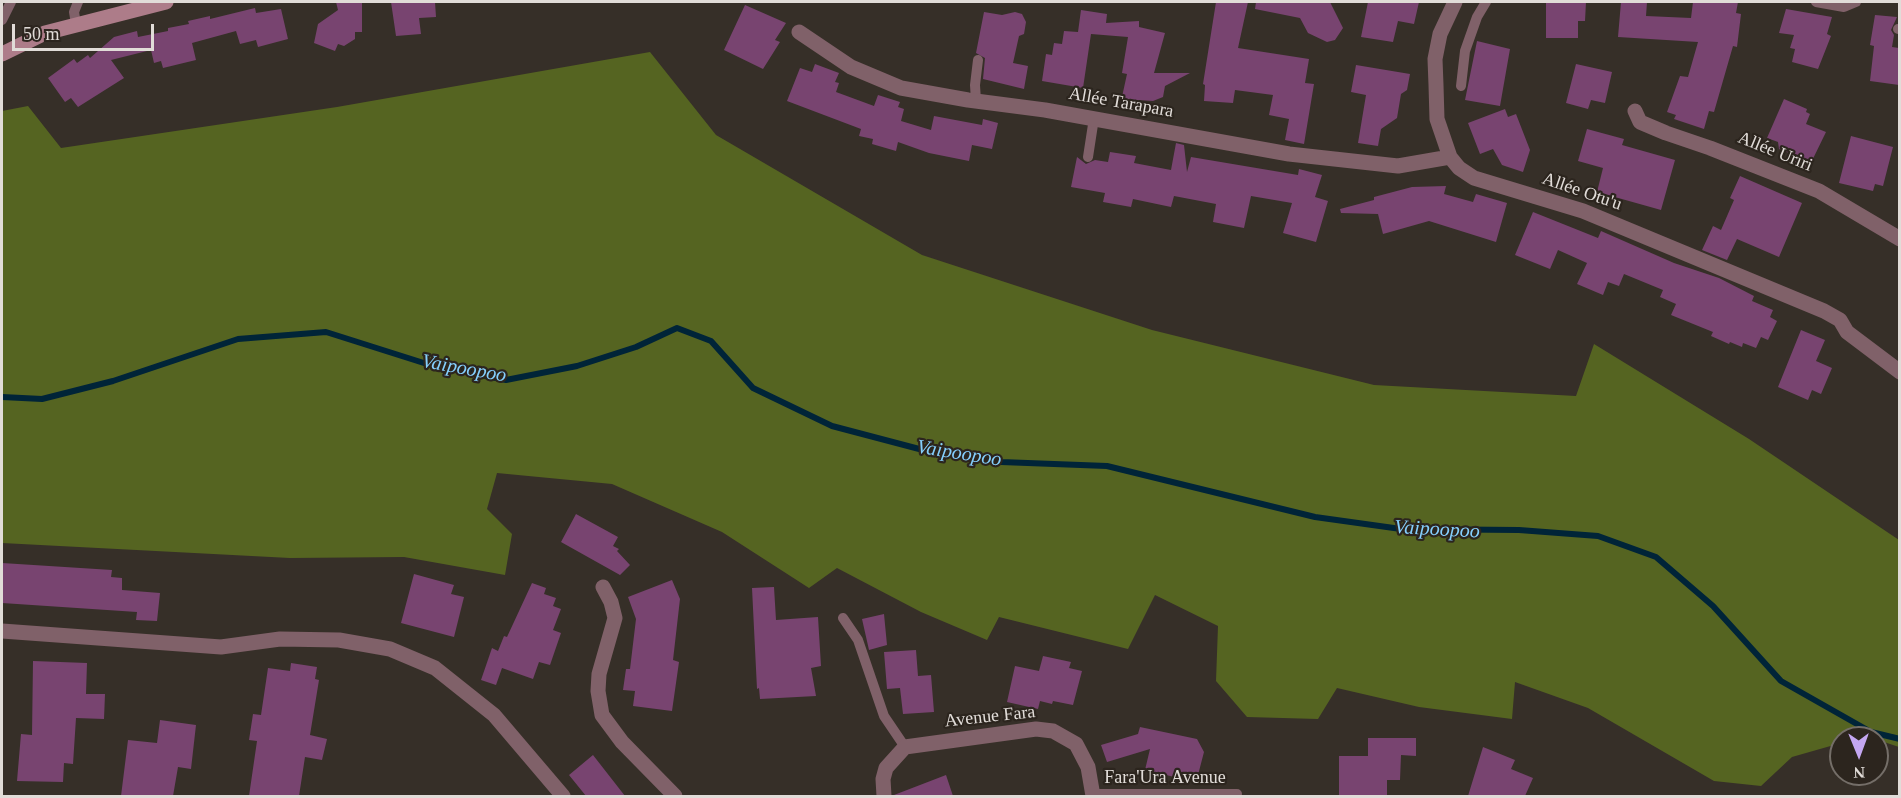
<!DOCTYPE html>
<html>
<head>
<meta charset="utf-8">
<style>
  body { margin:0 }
  #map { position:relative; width:1901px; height:798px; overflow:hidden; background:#362f28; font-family:Georgia,serif }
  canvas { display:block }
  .frame { position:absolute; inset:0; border:3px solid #e1dcd8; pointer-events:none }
  .north { position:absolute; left:1829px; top:726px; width:60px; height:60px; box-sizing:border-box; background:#2c251e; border:2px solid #746e68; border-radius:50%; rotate:179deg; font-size:16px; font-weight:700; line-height:24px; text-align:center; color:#e1dcd8 }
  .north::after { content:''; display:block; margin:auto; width:21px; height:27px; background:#c4a7f1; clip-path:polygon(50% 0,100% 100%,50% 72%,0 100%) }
  .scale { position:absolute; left:12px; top:24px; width:142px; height:27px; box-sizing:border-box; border:3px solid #e1dcd8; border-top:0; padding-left:8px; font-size:18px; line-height:21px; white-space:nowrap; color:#e1dcd8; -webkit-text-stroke:4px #2c251e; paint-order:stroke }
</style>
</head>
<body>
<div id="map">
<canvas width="1901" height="798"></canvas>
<div class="frame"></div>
<div class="north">N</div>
<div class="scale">50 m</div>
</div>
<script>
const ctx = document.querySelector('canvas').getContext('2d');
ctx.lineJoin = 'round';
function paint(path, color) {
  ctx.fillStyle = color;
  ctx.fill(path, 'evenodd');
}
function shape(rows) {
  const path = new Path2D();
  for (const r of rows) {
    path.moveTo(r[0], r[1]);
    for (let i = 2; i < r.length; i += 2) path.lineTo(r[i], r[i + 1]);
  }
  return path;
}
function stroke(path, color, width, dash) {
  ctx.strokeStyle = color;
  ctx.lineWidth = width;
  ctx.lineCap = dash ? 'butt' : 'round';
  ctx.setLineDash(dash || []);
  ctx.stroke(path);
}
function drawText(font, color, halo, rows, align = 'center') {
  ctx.font = font + ' Georgia,serif';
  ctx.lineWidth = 4.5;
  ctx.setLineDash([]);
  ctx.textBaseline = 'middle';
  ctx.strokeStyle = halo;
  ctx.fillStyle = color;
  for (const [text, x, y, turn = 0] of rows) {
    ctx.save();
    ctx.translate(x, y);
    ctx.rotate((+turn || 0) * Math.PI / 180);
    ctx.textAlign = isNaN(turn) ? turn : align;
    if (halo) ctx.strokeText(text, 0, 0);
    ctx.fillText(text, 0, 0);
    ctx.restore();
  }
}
paint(shape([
  [650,52,716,135,922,255,1152,330,1374,385,1576,396,1594,344,1749,439,1899,540,1899,747,1866,736,1841,738,1841,743,1792,757,1761,786,1714,781,1588,708,1515,682,1512,719,1419,707,1337,688,1318,719,1247,717,1216,681,1218,626,1155,595,1128,649,999,617,987,640,921,612,837,568,809,588,722,532,612,484,497,473,487,509,512,534,505,575,404,557,290,558,2,543,2,111,28,106,61,148,337,107]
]), '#556421');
stroke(shape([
  [2,397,42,399,113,381,238,339,326,332,427,364,506,380,577,366,636,347,677,328,711,341,753,388,832,426,923,450,1001,462,1107,466,1315,517,1401,529,1519,530,1598,536,1656,557,1713,606,1781,681,1871,732,1900,739]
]), '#002438', 6);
paint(shape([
  [336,2,362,2,362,32,355,32,355,39,344,46,338,44,335,51,314,43,318,24,338,10],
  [391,2,435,2,436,17,419,18,421,34,396,36],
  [1216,2,1248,2,1238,48,1309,59,1305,83,1314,84,1304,144,1285,140,1289,119,1269,115,1273,95,1235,90,1233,103,1204,101,1205,85,1203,84],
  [1256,2,1330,2,1343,28,1335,40,1327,42,1308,33,1300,18,1255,9],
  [1368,2,1419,2,1414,24,1398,21,1393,42,1361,37],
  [1546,2,1586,2,1585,21,1578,21,1578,38,1546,38],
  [1621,2,1647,2,1646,16,1691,18,1693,2,1738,2,1736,13,1741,14,1737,47,1733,46,1714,112,1709,111,1704,129,1674,119,1676,115,1667,112,1680,76,1688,77,1698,42,1618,37],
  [745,5,786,23,775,40,780,42,763,69,724,50],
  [255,8,256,13,281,9,288,39,258,47,256,40,240,44,236,31,192,43,196,60,163,68,161,61,154,63,151,50,111,60,124,78,78,107,71,98,65,102,48,78,74,59,77,63,88,55,90,58,114,37,137,31,138,37,168,31,168,28,189,24,188,21,210,16,210,19],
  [1786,9,1832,17,1827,34,1831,36,1818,69,1792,62,1795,49,1790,48,1794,35,1779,33],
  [1081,10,1107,14,1106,23,1139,21,1139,27,1165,33,1154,73,1190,73,1165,86,1163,97,1153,101,1139,100,1137,110,1120,106,1127,74,1122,73,1128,37,1091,34,1083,88,1042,81,1046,54,1052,55,1054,43,1062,44,1064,31,1078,32],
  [984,12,1002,15,1015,12,1022,14,1026,22,1024,34,1019,36,1013,63,1028,66,1024,89,983,79,985,58,976,53],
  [1875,15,1897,17,1891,30,1894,35,1892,47,1899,48,1899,85,1870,81,1874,46,1870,45],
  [1477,41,1510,49,1500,106,1465,100],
  [815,64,839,73,835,82,839,83,836,92,874,106,878,95,900,102,898,107,904,109,901,121,931,130,934,116,982,125,983,119,998,123,992,149,972,145,969,161,929,153,898,142,896,151,872,144,873,139,859,136,861,129,787,101,800,68,812,72],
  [1576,64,1612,72,1605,103,1591,100,1588,109,1566,103],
  [1356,65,1410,74,1407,90,1401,94,1397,118,1381,129,1378,146,1358,143,1366,95,1351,92],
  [1784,99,1807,109,1806,112,1810,114,1806,124,1826,132,1807,171,1789,164,1792,154,1779,149,1778,142,1767,138],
  [1505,109,1508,117,1516,114,1530,150,1523,172,1502,165,1493,149,1480,154,1468,123],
  [1587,129,1624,139,1622,145,1675,160,1661,210,1597,192,1603,168,1578,161],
  [1851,136,1893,147,1883,186,1875,184,1873,191,1839,183],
  [1176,143,1184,145,1187,172,1191,157,1298,175,1299,169,1322,175,1315,197,1328,201,1316,242,1283,233,1292,203,1251,196,1244,228,1213,222,1216,204,1174,196,1171,207,1133,199,1131,207,1103,202,1105,193,1071,187,1077,157,1086,164,1095,160,1108,162,1110,152,1136,156,1134,163,1171,170],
  [1740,176,1802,203,1779,257,1737,239,1727,260,1702,250,1713,226,1721,230,1734,200,1730,198],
  [1446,186,1444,194,1473,202,1476,194,1507,203,1496,242,1429,221,1383,234,1378,214,1341,213,1340,209,1374,200,1374,197,1412,187],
  [1533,212,1598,238,1601,231,1674,263,1719,278,1754,296,1752,301,1773,310,1770,317,1777,321,1768,340,1761,337,1756,348,1743,343,1742,347,1730,342,1729,344,1711,336,1713,332,1671,315,1676,304,1660,297,1663,290,1624,274,1619,286,1608,282,1603,295,1577,284,1587,263,1558,250,1550,269,1515,255],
  [1801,330,1825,340,1816,361,1832,368,1821,394,1812,390,1808,400,1778,387],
  [576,514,618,537,613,546,619,549,617,551,630,565,620,575,561,542],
  [2,563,112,570,111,577,122,578,122,590,160,593,157,621,136,620,137,612,2,603],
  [414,574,454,585,451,594,464,597,454,637,401,623],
  [672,580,680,599,673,660,679,662,672,711,633,706,635,691,623,690,626,669,630,669,636,619,628,597],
  [532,583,546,588,544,594,556,598,553,606,561,609,553,630,561,633,550,665,539,662,533,679,502,668,496,685,481,680,492,648,498,651,504,636,507,637],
  [774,587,776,620,818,617,821,666,811,668,816,696,760,699,759,688,757,689,752,588],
  [884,614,887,645,869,650,862,619],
  [916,650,918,676,931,675,934,712,903,714,900,688,887,689,884,652],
  [1043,656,1071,662,1069,668,1082,671,1073,705,1053,701,1052,704,1040,701,1038,709,1007,702,1015,666,1039,671],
  [33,661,87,663,86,694,105,694,104,719,76,718,73,764,64,763,63,782,17,781,21,734,32,735],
  [291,663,317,667,315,679,319,680,310,735,327,739,322,760,305,757,299,796,249,796,257,741,249,740,253,714,261,715,268,668,290,671],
  [160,720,196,725,191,769,178,767,173,796,121,796,128,740,157,743],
  [1140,727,1197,739,1204,752,1198,775,1187,780,1145,770,1150,749,1107,762,1101,745,1138,734],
  [1368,738,1416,738,1416,756,1401,755,1400,780,1387,780,1387,796,1339,796,1339,756,1368,756],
  [1483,747,1515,760,1511,769,1533,778,1525,796,1468,796],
  [593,755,625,796,586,796,569,775],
  [946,775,953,796,894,796,894,795]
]), '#784470');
stroke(shape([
  [1816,2,1844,7,1856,2],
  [2,20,11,2],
  [76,24,74,12,78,2],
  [1898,29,1900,29],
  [1461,86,1465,51,1477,17,1486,2],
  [976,101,975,85,978,60],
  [1088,157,1094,118],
  [843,618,858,640,884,716,905,747],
  [1092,794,1237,794]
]), '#806169', 10);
stroke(shape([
  [1455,2,1440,34,1435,59,1436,85,1437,119,1450,157,1459,168,1474,178,1583,211,1824,311,1840,320,1847,332,1900,372],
  [799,32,851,67,901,88,968,100,1045,110,1289,154,1398,166,1450,157],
  [1635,111,1640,122,1666,133,1710,148,1819,191,1900,239],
  [603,587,611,602,615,618,599,674,598,691,602,715,622,742,675,796],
  [2,631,221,647,280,639,339,640,390,649,435,668,494,715,563,796],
  [884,796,883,779,886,768,905,747,1036,729,1053,731,1076,744,1088,767,1093,796]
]), '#806169', 15);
stroke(shape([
  [2,54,45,33,166,2]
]), '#ad7c89', 15);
drawText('18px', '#e1dcd8', '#2c251e', [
  ["Allée Tarapara",1121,103,10],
  ["Allée Uriri",1775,152,22],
  ["Allée Otu'u",1582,192,19],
  ["Avenue Fara",990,717,-6],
  ["Fara'Ura Avenue",1165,778]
]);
drawText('italic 20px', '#85cffd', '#2c251e', [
  ["Vaipoopoo",464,369,10],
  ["Vaipoopoo",959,454,9],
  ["Vaipoopoo",1437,530,3]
]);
</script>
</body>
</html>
